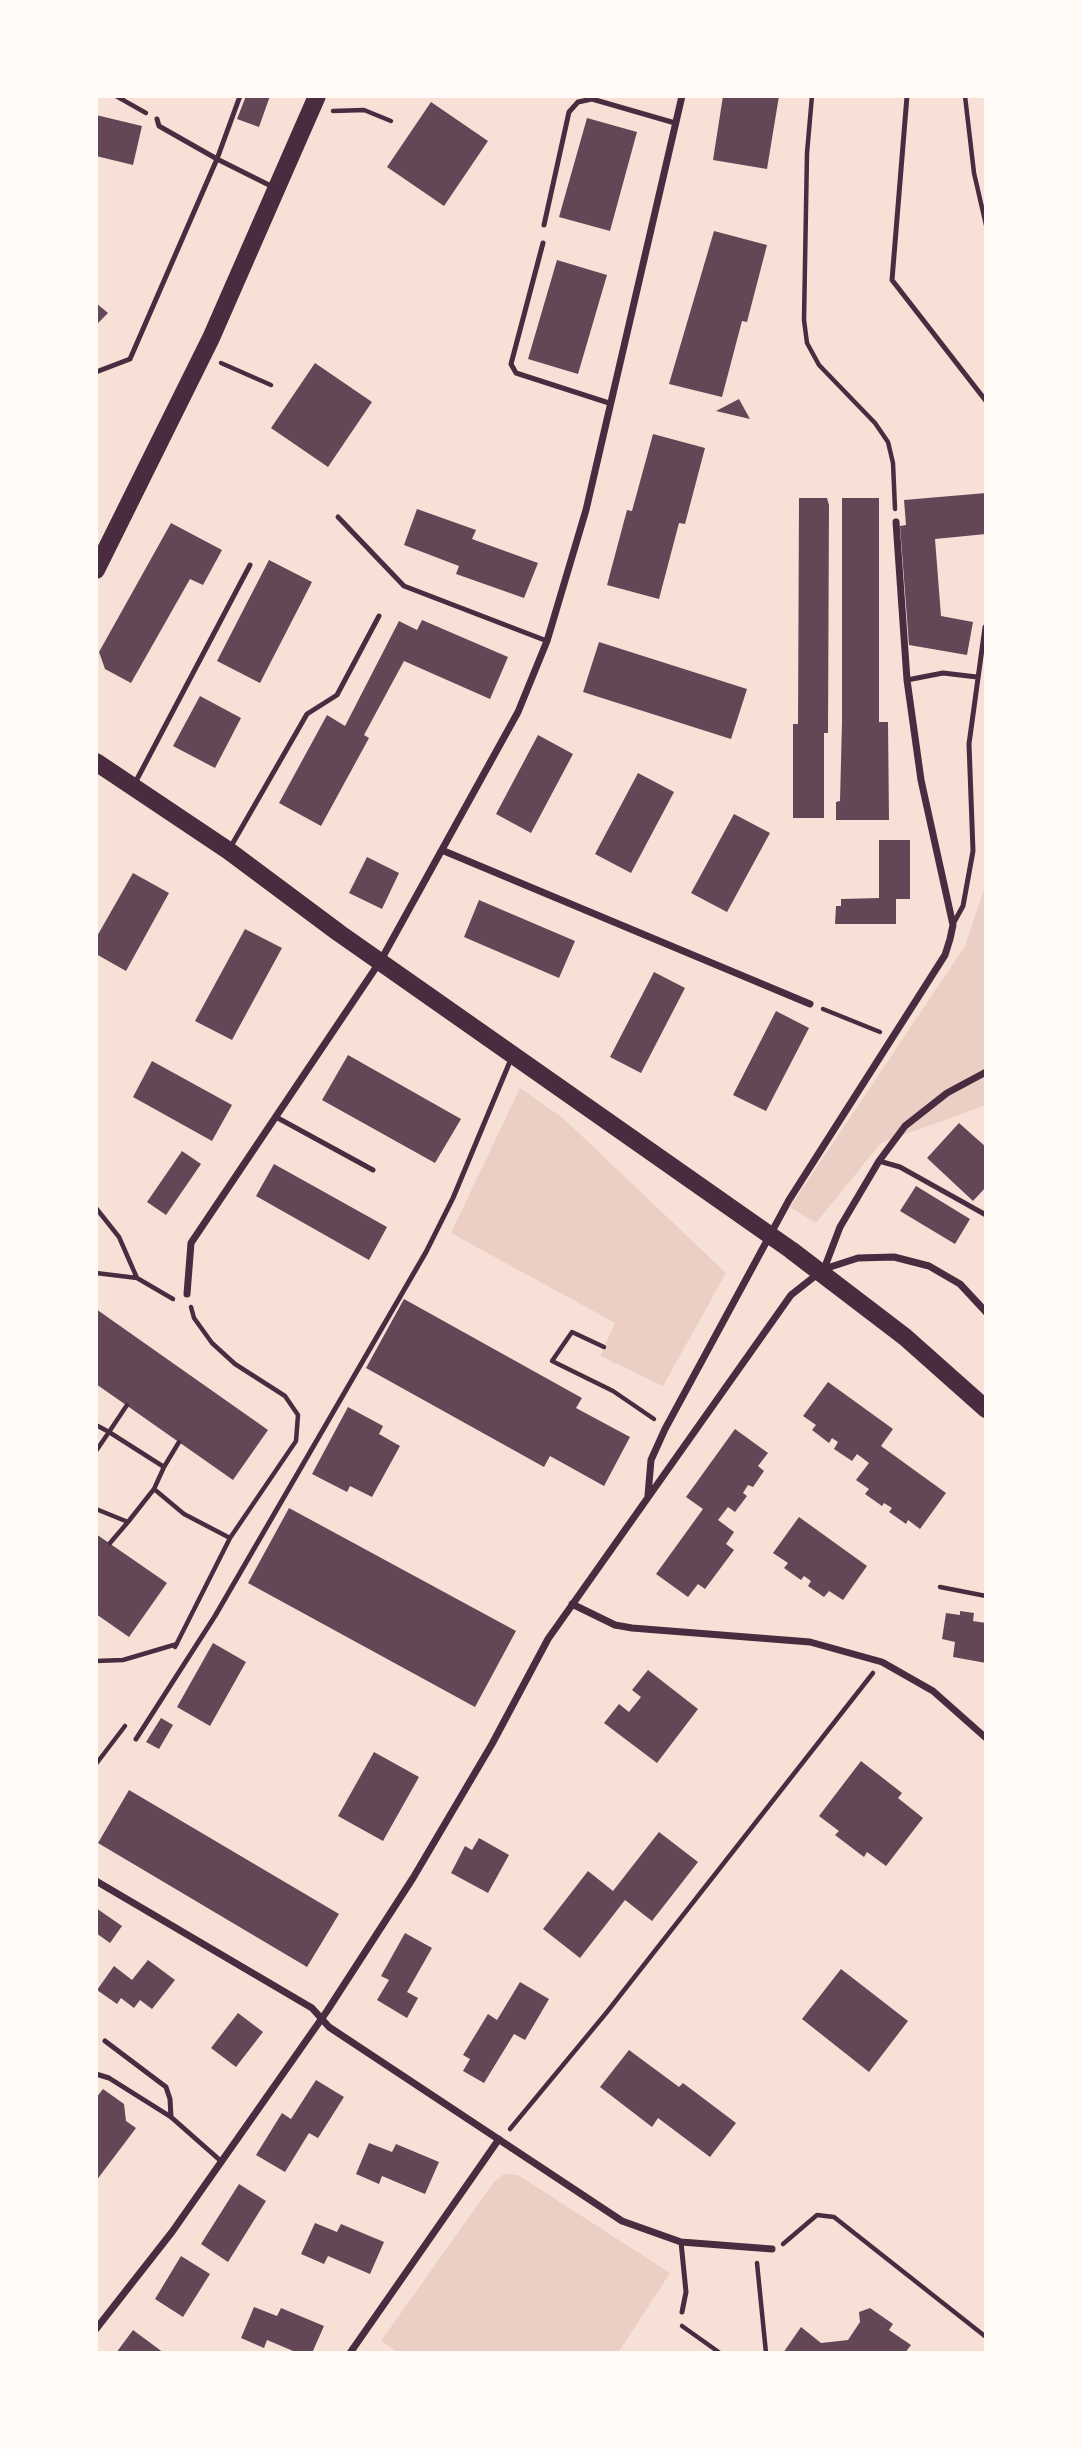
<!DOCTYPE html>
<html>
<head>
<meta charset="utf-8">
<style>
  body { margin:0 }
  #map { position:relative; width:1082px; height:2449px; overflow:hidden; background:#f7e1d7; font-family:"Fira Sans",sans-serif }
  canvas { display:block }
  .frame { position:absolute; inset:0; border:98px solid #fffaf5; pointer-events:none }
</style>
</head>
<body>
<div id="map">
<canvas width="1082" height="2449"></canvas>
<div class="frame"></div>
</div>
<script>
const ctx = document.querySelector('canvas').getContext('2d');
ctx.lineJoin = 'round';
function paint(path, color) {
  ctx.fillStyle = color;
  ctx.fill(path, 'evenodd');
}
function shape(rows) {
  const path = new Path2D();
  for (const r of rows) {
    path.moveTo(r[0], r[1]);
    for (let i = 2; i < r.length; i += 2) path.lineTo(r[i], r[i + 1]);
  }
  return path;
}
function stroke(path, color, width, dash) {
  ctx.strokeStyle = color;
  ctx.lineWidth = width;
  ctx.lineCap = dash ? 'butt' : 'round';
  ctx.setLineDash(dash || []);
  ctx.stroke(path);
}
paint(shape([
  [984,793,986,793,986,1105,881,1143,816,1223,790,1207,965,946,985,887],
  [520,1088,563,1118,726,1273,663,1386,600,1356,615,1323,451,1233],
  [504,2174,518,2175,670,2273,618,2353,399,2353,381,2341,494,2182]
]), '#ebcfc5');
paint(shape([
  [246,96,270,96,259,127,237,119],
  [723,96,779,96,767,169,713,160],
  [431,102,488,141,444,206,387,167],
  [96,115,142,126,133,165,96,156],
  [587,118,637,132,610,231,559,217],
  [714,231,767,245,747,322,742,321,722,397,669,384],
  [557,260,607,275,578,374,528,359],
  [96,303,108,313,96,325],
  [315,363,372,402,328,467,271,428],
  [739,399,750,419,716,411],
  [653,434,705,448,685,524,679,523,659,599,607,585,627,510,632,511],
  [986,493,986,534,935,539,941,616,973,622,967,655,909,645,900,526,906,525,904,500],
  [799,498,827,498,829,505,828,733,824,733,824,818,793,818,793,724,798,724],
  [842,498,879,498,879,722,888,722,889,820,836,820,836,802,840,801,842,722],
  [417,509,476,530,472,539,538,563,524,598,456,574,459,566,404,545],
  [171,523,222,550,203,585,190,579,131,683,105,669,99,652],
  [269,560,312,582,260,683,217,661],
  [422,620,508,657,490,699,404,661,364,735,369,738,321,826,279,803,327,715,345,726,399,621,417,630],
  [599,642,747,689,731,739,583,692],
  [200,696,241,718,215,768,173,746],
  [538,735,573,754,531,833,496,814],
  [638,773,674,792,631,873,595,854],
  [734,814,770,833,727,912,691,893],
  [879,840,910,840,910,899,896,899,896,924,835,924,836,906,841,906,841,899,879,898],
  [367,857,399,873,382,909,349,893],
  [133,873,169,893,126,971,96,954,96,938],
  [479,900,575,941,559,978,464,937],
  [245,929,282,948,232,1040,195,1021],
  [654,972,685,988,641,1073,610,1057],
  [776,1011,809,1028,766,1111,733,1095],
  [348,1055,461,1119,435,1163,322,1100],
  [152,1061,232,1105,212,1141,133,1097],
  [959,1123,986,1147,986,1187,973,1201,927,1158],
  [182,1151,201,1164,166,1215,147,1202],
  [274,1164,387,1227,369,1260,256,1196],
  [916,1186,970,1219,955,1244,900,1211],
  [404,1299,582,1398,576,1408,630,1437,604,1486,550,1456,544,1467,366,1368],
  [96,1309,268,1430,233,1480,96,1384],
  [828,1382,893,1429,881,1446,946,1493,920,1529,908,1520,906,1524,889,1512,892,1508,884,1503,882,1506,865,1494,869,1489,856,1480,869,1463,857,1454,852,1461,834,1449,838,1442,832,1438,829,1443,812,1430,816,1425,803,1416],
  [348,1407,383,1426,379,1434,400,1446,372,1497,350,1486,347,1492,312,1474],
  [735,1429,768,1453,758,1466,764,1471,753,1487,748,1485,743,1493,747,1496,735,1512,728,1507,718,1520,734,1532,726,1544,734,1550,705,1589,698,1584,688,1597,656,1574,703,1509,686,1497],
  [289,1508,516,1631,475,1707,248,1583],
  [799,1517,867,1566,843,1600,829,1591,824,1597,808,1586,811,1581,804,1576,801,1580,784,1568,788,1563,773,1553],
  [96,1534,167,1583,129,1637,96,1614],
  [960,1611,974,1613,973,1621,986,1623,986,1663,953,1657,955,1642,942,1639,946,1613,960,1615],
  [213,1643,246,1662,210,1726,177,1707],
  [648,1670,698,1709,657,1763,604,1723,619,1704,629,1712,641,1697,632,1690],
  [161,1718,173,1725,159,1749,146,1742],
  [374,1752,419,1777,383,1841,338,1816],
  [861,1761,902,1793,898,1798,923,1818,886,1866,867,1852,864,1857,835,1835,839,1831,819,1816],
  [129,1790,339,1914,307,1967,98,1843],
  [659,1832,698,1862,652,1921,625,1900,580,1958,543,1929,588,1871,613,1891],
  [479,1838,509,1855,488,1893,451,1873,465,1846,472,1850],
  [96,1908,122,1926,110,1943,96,1933],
  [405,1933,432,1948,407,1992,418,1998,407,2018,377,2000,389,1980,381,1976],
  [148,1960,175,1980,152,2009,140,2000,134,2008,121,1998,117,2004,97,1990,114,1966,132,1980],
  [841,1969,908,2021,869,2072,802,2019],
  [520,1982,549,1999,525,2040,514,2034,484,2083,463,2071,470,2059,463,2055,488,2014,497,2020],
  [238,2013,263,2032,236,2067,211,2048],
  [629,2050,679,2087,683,2083,736,2123,710,2157,658,2118,652,2127,600,2087],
  [316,2080,344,2097,318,2138,309,2133,285,2172,256,2155,282,2113,291,2119],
  [103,2089,124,2104,126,2121,136,2128,96,2181,96,2098],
  [369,2143,392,2152,396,2144,439,2162,425,2194,382,2176,379,2184,356,2174],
  [239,2184,266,2201,228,2262,201,2244],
  [315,2223,337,2232,341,2224,384,2242,370,2274,328,2256,324,2264,301,2254],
  [181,2256,210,2274,183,2317,155,2299],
  [254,2307,277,2316,281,2308,324,2326,312,2353,298,2353,267,2340,264,2348,241,2338],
  [870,2308,893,2324,889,2330,911,2345,905,2353,783,2353,801,2327,821,2343,848,2340,860,2322,859,2312],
  [133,2330,164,2353,116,2353]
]), '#644757');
stroke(shape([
  [116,96,146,113],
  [812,96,807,153,804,320,807,343,819,365,875,423,888,442,893,463,895,509],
  [965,96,974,173,986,225],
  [333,111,364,110,391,121],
  [221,363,271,385],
  [823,1009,880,1032],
  [96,1208,119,1237,137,1278],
  [96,1273,137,1278,173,1299],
  [604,1347,572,1332,552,1361,613,1391,654,1419],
  [127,1405,109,1432,164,1467,154,1489,184,1514,230,1538],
  [96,1425,109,1432,96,1451],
  [164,1467,179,1442],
  [96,1509,128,1522,154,1489],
  [110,1543,128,1522],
  [940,1587,986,1596],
  [175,1647,230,1538,296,1441,298,1415,285,1396,235,1364,212,1343,194,1318,191,1307],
  [96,1661,123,1660,177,1644],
  [96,1764,125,1726],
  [510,2129,607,2012,873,1673],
  [783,2244,817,2215,834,2217,986,2337],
  [757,2263,766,2353],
  [682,2326,720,2353]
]), '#4a2c40', 4.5);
stroke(shape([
  [907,96,892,280,986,401],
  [157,119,159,126,217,159,240,96],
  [544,225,569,112,578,102,592,99,675,123],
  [543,243,511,364,516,373,609,403],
  [96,372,130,359,217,159,275,188],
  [338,517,404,586,547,641],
  [907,680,943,673,977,677],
  [135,783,250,565],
  [230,848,307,714,337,695,379,616],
  [953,924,963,906,973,851,969,744,985,627],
  [276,1117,373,1170],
  [879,1161,900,1167,986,1215],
  [136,1739,215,1616,426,1252,453,1198,511,1059],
  [105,2041,166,2087,170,2099,171,2117],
  [96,2074,109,2078,171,2117,222,2162],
  [681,2242,686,2292,682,2312]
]), '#4a2c40', 5);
stroke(shape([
  [444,851,810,1004],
  [824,1269,858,1258,894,1257,929,1266,960,1284,986,1312],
  [187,1294,191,1243,381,960,518,712,547,641,586,510,682,96],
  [648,1495,651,1460,665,1429,789,1200,945,955,950,939,953,925,921,780,907,680,896,522],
  [572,1604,615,1625,632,1628,810,1642,882,1662,933,1691,986,1738],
  [96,1881,312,2008,329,2027,622,2221,681,2242,772,2249],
  [96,2329,172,2232,327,2011,413,1878,492,1744,548,1639,791,1295,824,1269,840,1227,879,1161,905,1126,947,1093,986,1072],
  [350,2353,499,2139]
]), '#4a2c40', 7);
stroke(shape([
  [96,570,211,338,317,96],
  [96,762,229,851,339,933,791,1250,905,1337,986,1409]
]), '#4a2c40', 18);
</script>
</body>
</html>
